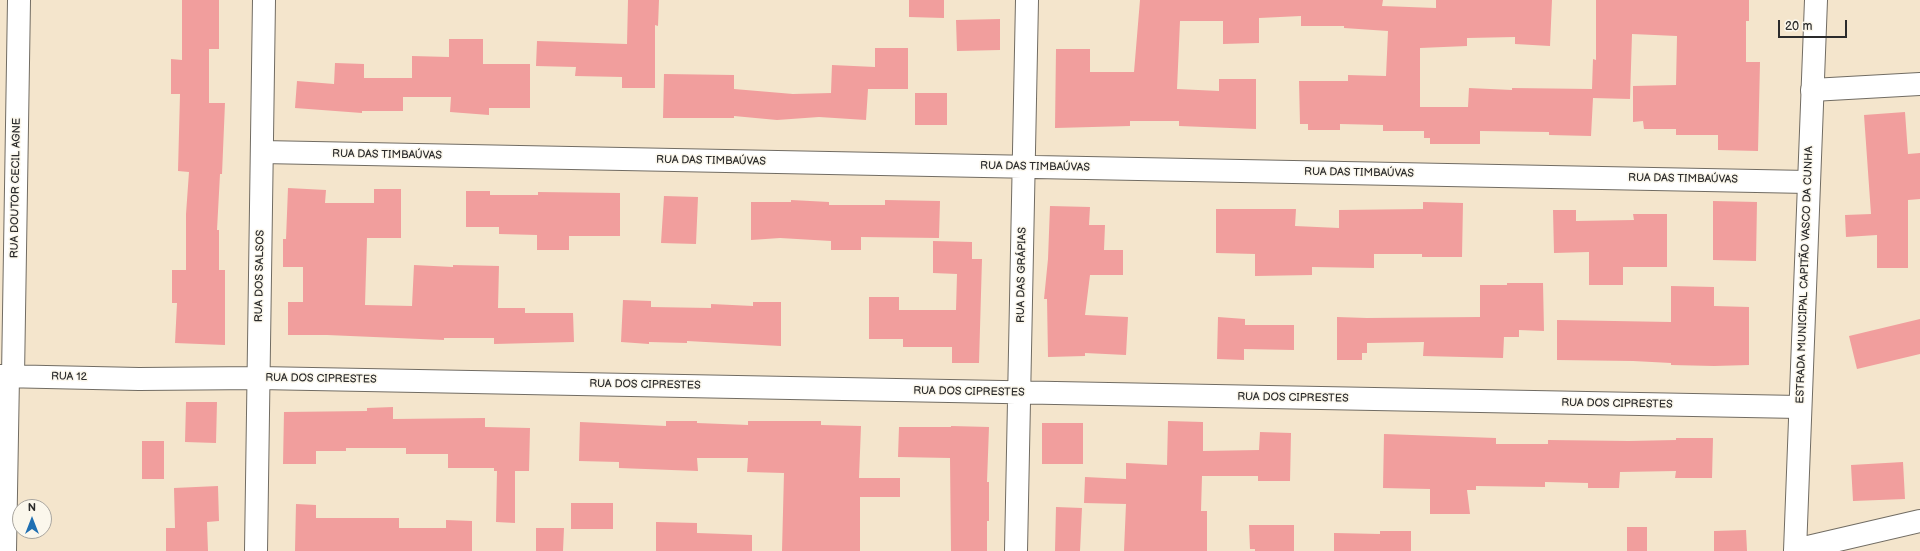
<!DOCTYPE html>
<html>
<head>
<meta charset="utf-8">
<style>
  body { margin:0 }
  #map { position:relative; width:1920px; height:551px; overflow:hidden; background:#f4e5cc; font-family:"Balsamiq Sans",sans-serif }
  canvas { display:block }
  .north { position:absolute; left:12px; top:499px; width:40px; height:40px; box-sizing:border-box; background:#fbf7ec; border:1px solid #a8a59f; border-radius:50%; rotate:0deg; font-size:11px; font-weight:700; line-height:16px; text-align:center; color:#2b2b2b }
  .north::after { content:''; display:block; margin:auto; width:14px; height:18px; background:#1f6fb2; clip-path:polygon(50% 0,100% 100%,50% 72%,0 100%) }
  .scale { position:absolute; left:1778px; top:20px; width:69px; height:18px; box-sizing:border-box; border:2px solid #2b2b2b; border-top:0; padding-left:5px; font-size:12px; line-height:14px; white-space:nowrap; color:#2b2b2b; -webkit-text-stroke:3px #fbf7ec; paint-order:stroke }
</style>
</head>
<body>
<div id="map">
<canvas width="1920" height="551"></canvas>
<div class="north">N</div>
<div class="scale">20 m</div>
</div>
<script>
const ctx = document.querySelector('canvas').getContext('2d');
ctx.lineJoin = 'round';
function paint(path, color) {
  ctx.fillStyle = color;
  ctx.fill(path, 'evenodd');
}
function shape(rows) {
  const path = new Path2D();
  for (const r of rows) {
    path.moveTo(r[0], r[1]);
    for (let i = 2; i < r.length; i += 2) path.lineTo(r[i], r[i + 1]);
  }
  return path;
}
function stroke(path, color, width, dash) {
  ctx.strokeStyle = color;
  ctx.lineWidth = width;
  ctx.lineCap = dash ? 'butt' : 'round';
  ctx.setLineDash(dash || []);
  ctx.stroke(path);
}
function drawText(font, color, halo, rows, align = 'center') {
  ctx.font = font + ' "Balsamiq Sans",sans-serif';
  ctx.lineWidth = 3;
  ctx.setLineDash([]);
  ctx.textBaseline = 'middle';
  ctx.strokeStyle = halo;
  ctx.fillStyle = color;
  for (const [text, x, y, turn = 0] of rows) {
    ctx.save();
    ctx.translate(x, y);
    ctx.rotate((+turn || 0) * Math.PI / 180);
    ctx.textAlign = isNaN(turn) ? turn : align;
    if (halo) ctx.strokeText(text, 0, 0);
    ctx.fillText(text, 0, 0);
    ctx.restore();
  }
}
paint(shape([
  [182,0,219,0,219,49,209,49,209,103,225,103,222,174,220,174,217,230,219,230,219,270,225,270,225,345,175,343,177,303,172,303,172,270,186,270,186,214,189,172,178,171,180,94,171,94,171,59,182,60],
  [628,0,659,0,658,26,655,25,655,88,622,88,622,77,575,76,576,67,536,66,537,41,627,44],
  [909,0,944,0,944,18,909,17],
  [1140,0,1383,0,1382,6,1436,8,1436,0,1552,0,1550,46,1515,44,1515,37,1467,38,1467,46,1420,48,1420,107,1468,107,1469,88,1512,90,1512,88,1592,89,1593,59,1596,60,1596,0,1749,0,1749,21,1746,21,1746,62,1760,62,1758,151,1718,150,1718,135,1676,135,1676,129,1644,129,1643,121,1633,122,1633,86,1676,85,1677,36,1632,34,1630,99,1593,98,1591,136,1549,135,1549,132,1480,131,1480,144,1430,144,1430,138,1424,138,1424,131,1383,131,1383,125,1340,124,1340,130,1308,130,1308,124,1300,124,1299,81,1348,81,1348,75,1386,76,1388,31,1344,28,1344,26,1301,26,1301,16,1259,18,1259,43,1223,44,1223,21,1180,21,1177,89,1219,91,1219,79,1256,79,1256,129,1179,126,1179,121,1130,121,1130,126,1055,128,1056,49,1090,49,1090,72,1134,72],
  [1000,19,1000,50,957,51,956,20],
  [449,39,483,39,483,64,530,64,530,108,489,108,489,115,450,112,451,97,403,97,403,111,362,111,362,113,295,108,297,81,334,84,335,63,364,64,364,78,412,78,412,56,449,57],
  [875,48,908,48,908,89,868,89,866,120,819,117,777,120,734,116,734,118,663,118,664,74,734,75,734,89,793,94,831,93,832,65,875,67],
  [915,93,947,93,947,125,915,125],
  [1905,112,1908,154,1920,153,1920,199,1908,200,1908,268,1877,268,1877,235,1846,237,1845,215,1871,214,1864,115],
  [288,188,326,190,325,203,374,203,374,189,401,189,401,238,367,238,365,305,412,306,414,265,453,267,453,265,499,266,498,308,525,308,525,313,573,313,574,342,494,344,494,338,444,338,444,340,327,335,288,335,288,302,303,302,303,267,283,267,283,239,286,239],
  [466,191,490,191,490,195,538,195,538,192,620,193,620,236,569,236,569,250,537,250,537,235,499,234,499,227,466,227],
  [664,196,698,197,696,244,661,243],
  [791,200,829,202,829,205,885,205,885,200,940,201,939,238,861,237,861,250,831,250,831,241,780,238,751,240,751,202,791,202],
  [1713,201,1757,202,1756,261,1713,260],
  [1423,202,1463,203,1462,257,1422,257,1422,254,1374,254,1374,268,1312,267,1312,275,1255,276,1255,254,1216,253,1216,209,1296,209,1295,226,1339,228,1339,210,1423,209],
  [1050,206,1090,207,1089,225,1105,225,1104,250,1123,250,1123,275,1090,275,1085,315,1128,317,1126,355,1085,353,1085,356,1048,357,1047,299,1044,299,1048,259],
  [1553,210,1576,210,1576,221,1634,220,1633,214,1667,214,1667,267,1623,267,1623,285,1589,285,1589,252,1554,253],
  [933,241,972,242,972,259,982,259,979,363,952,363,952,347,903,347,903,339,869,339,869,297,899,297,899,310,956,310,957,274,933,273],
  [1507,283,1543,283,1544,331,1519,330,1519,337,1504,337,1503,358,1423,356,1424,342,1367,343,1367,353,1362,353,1362,360,1337,360,1337,317,1367,318,1480,317,1480,285,1507,285],
  [1671,286,1714,287,1714,306,1749,307,1749,365,1714,366,1671,365,1671,363,1633,361,1557,360,1557,320,1671,322],
  [623,300,651,301,651,307,711,308,711,304,753,306,753,302,781,302,781,346,687,341,687,343,649,342,649,344,621,342],
  [1218,317,1245,319,1245,325,1294,325,1294,350,1244,349,1244,360,1217,359],
  [1920,319,1920,354,1857,369,1849,336],
  [186,402,217,402,216,443,185,442],
  [393,407,393,419,485,418,485,427,530,428,529,471,515,471,515,523,496,522,497,471,494,471,494,468,448,468,448,454,406,454,406,448,346,448,346,451,316,451,316,464,283,464,284,412,367,411,367,408],
  [666,421,697,421,697,423,748,425,748,421,821,421,821,425,861,426,859,478,900,478,900,497,860,497,860,551,782,551,784,473,747,472,748,458,697,458,698,471,619,468,619,462,579,461,580,422,666,426],
  [1168,421,1203,422,1203,451,1259,450,1260,432,1291,433,1290,481,1258,481,1258,476,1202,476,1201,511,1207,511,1207,551,1124,551,1126,504,1084,503,1085,477,1126,479,1126,463,1167,465],
  [1042,423,1083,423,1083,464,1042,464],
  [951,426,989,427,987,482,989,482,989,521,987,521,987,551,951,551,950,458,898,457,899,427,951,427],
  [1384,434,1496,438,1496,444,1548,444,1548,440,1629,441,1676,440,1676,438,1713,438,1712,478,1675,478,1676,471,1620,472,1619,488,1588,488,1588,483,1545,482,1545,487,1476,486,1476,490,1467,490,1470,514,1430,514,1430,489,1383,488],
  [142,441,164,441,164,479,142,479],
  [1903,462,1905,499,1853,501,1851,465],
  [218,486,219,521,207,522,208,551,166,551,166,528,175,528,174,488],
  [571,503,613,503,613,529,571,529],
  [296,504,316,505,316,518,399,518,399,528,446,528,446,520,472,521,472,551,295,551],
  [1056,507,1082,508,1080,551,1055,551],
  [656,522,697,523,697,533,752,535,752,551,656,551],
  [1249,525,1294,525,1294,551,1255,551,1255,549,1250,549],
  [1627,527,1647,527,1647,551,1627,551],
  [536,528,564,528,563,551,536,551],
  [1746,530,1747,551,1714,551,1714,531],
  [1380,531,1411,531,1411,551,1334,551,1334,533,1380,534]
]), '#f19e9d');
const street = shape([
  [1812,90,1920,84],
  [262,152,1808,182],
  [0,376,139,379,259,378,1799,407],
  [13,376,19,0],
  [5,551,8,376],
  [256,551,264,0],
  [1016,551,1027,0]
]);
const secondary = shape([
  [1795,550,1920,521],
  [1795,551,1816,0]
]);
stroke(street, '#716c63', 24);
stroke(secondary, '#716c63', 24);
stroke(street, '#fff', 22);
stroke(secondary, '#fff', 22);
drawText('11px', '#2b2b2b', '#fbf7ec', [
  ["RUA DAS TIMBAÚVAS",387,155,1],
  ["RUA DAS TIMBAÚVAS",711,161,1],
  ["RUA DAS TIMBAÚVAS",1035,167,1],
  ["RUA DAS TIMBAÚVAS",1359,173,1],
  ["RUA DAS TIMBAÚVAS",1683,179,1],
  ["RUA DOUTOR CECIL AGNE",16,188,-89],
  ["RUA DAS GRÁPIAS",1022,275,-89],
  ["ESTRADA MUNICIPAL CAPITÃO VASCO DA CUNHA",1805,275,-88],
  ["RUA DOS SALSOS",260,276,-89],
  ["RUA 12",69,377,1],
  ["RUA DOS CIPRESTES",321,379,1],
  ["RUA DOS CIPRESTES",645,385,1],
  ["RUA DOS CIPRESTES",969,392,1],
  ["RUA DOS CIPRESTES",1293,398,1],
  ["RUA DOS CIPRESTES",1617,404,1]
]);
</script>
</body>
</html>
